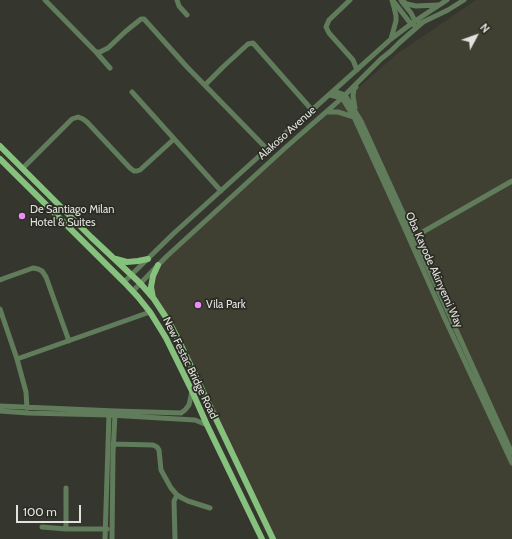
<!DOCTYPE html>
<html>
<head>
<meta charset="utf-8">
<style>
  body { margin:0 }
  #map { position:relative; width:512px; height:539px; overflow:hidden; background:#35362e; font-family:Cabin,sans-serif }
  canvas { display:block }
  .north { position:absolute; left:456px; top:16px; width:40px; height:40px; -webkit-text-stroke:3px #2b2c24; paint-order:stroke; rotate:49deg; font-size:11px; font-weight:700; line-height:16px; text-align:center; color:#e2e3de }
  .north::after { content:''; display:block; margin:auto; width:14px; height:18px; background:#e2e3de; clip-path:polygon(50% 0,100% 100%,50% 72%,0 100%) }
  .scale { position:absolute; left:16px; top:505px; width:65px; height:18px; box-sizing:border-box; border:2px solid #e2e3de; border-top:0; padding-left:5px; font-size:12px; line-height:14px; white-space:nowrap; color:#e2e3de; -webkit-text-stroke:3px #2b2c24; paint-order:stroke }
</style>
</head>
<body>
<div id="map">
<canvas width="512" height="539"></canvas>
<div class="north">N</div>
<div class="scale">100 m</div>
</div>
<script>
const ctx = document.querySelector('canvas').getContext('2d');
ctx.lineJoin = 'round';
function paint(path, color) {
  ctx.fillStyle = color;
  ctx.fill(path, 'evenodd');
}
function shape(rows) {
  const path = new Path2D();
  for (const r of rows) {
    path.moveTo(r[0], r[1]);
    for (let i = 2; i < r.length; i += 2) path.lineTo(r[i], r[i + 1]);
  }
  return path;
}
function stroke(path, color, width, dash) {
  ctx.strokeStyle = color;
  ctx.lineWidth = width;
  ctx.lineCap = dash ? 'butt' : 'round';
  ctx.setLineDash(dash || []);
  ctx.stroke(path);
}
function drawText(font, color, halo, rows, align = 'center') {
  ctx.font = font + ' Cabin,sans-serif';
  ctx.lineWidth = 3.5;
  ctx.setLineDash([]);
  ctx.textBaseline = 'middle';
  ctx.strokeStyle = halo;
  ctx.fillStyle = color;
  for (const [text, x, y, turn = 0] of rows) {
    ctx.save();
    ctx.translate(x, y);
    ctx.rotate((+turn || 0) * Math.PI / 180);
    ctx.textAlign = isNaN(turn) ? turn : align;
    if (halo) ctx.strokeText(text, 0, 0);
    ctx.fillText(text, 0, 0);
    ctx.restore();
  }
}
paint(shape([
  [476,0,512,0,512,539,273,539,194,368,150,293,152,269,239,191,308,132,397,54]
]), '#3f4032');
stroke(shape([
  [45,0,93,49,96,52,100,52,108,48,126,31,141,19,144,19,187,67,267,149],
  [177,0,179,6,187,15],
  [350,0,329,20,326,27,329,33,353,60,357,70],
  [401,0,407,4,416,6,438,5],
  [394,2,411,24,414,25],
  [402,2,411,13,415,21,418,21],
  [391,39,396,21,396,16,394,7,392,0],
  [96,52,110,68],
  [205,85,224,66,248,44,253,43,312,110],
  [334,91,345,95,361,121,414,237,512,453],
  [132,92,221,191],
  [330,95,342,98,354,117,397,211,445,319,512,463],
  [355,108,353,96,354,89,356,87],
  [326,112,338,112,354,117],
  [23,168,72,119,78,117,83,119,87,122,130,168,134,171,137,171,140,170,174,139],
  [414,237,512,181],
  [0,280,5,278,33,268,38,269,42,271,46,277,69,341],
  [124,282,173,234,267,149,312,110,391,39,415,21,447,0],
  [133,291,167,256,284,149,325,113,342,98,381,59,391,51,399,43,423,22,448,10,464,0],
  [0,309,17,359,26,392,27,408],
  [17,359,150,312],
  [0,406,116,411,181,413,185,410,189,405,192,391],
  [0,411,28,413,109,415,195,420,207,425],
  [113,444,153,445,157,447,159,450,161,470,171,488,177,495,182,498,188,501,210,508],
  [42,527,66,529,107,529],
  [66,529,66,488],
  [105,539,109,414],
  [112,539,113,453,115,414],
  [175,539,174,501,177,495]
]), '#607c5b', 5);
stroke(shape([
  [0,146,91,237,140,283,154,299,169,322,178,339,273,539],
  [0,159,124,282,138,297,150,312,166,338,192,391,207,425,262,539],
  [116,259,127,262,138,261,148,259],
  [153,298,151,287,153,276,158,265]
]), '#86c17e', 6);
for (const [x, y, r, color] of [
  [22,216,4,"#ed8cf9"],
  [198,305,4,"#ed8cf9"]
]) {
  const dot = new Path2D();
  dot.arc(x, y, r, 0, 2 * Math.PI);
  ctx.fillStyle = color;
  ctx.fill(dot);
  stroke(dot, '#2b2c24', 1.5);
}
drawText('11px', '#e2e3de', '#2b2c24', [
  ["Alakoso Avenue",287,133,-42],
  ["Oba Kayode Akinyemi Way",434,270,66],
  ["New Festac Bridge Road",190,368,64]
]);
drawText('11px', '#e2e3de', '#2b2c24', [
  ["De Santiago Milan",30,210],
  ["Hotel & Suites",30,223],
  ["Vila Park",206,305]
], 'left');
</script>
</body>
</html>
